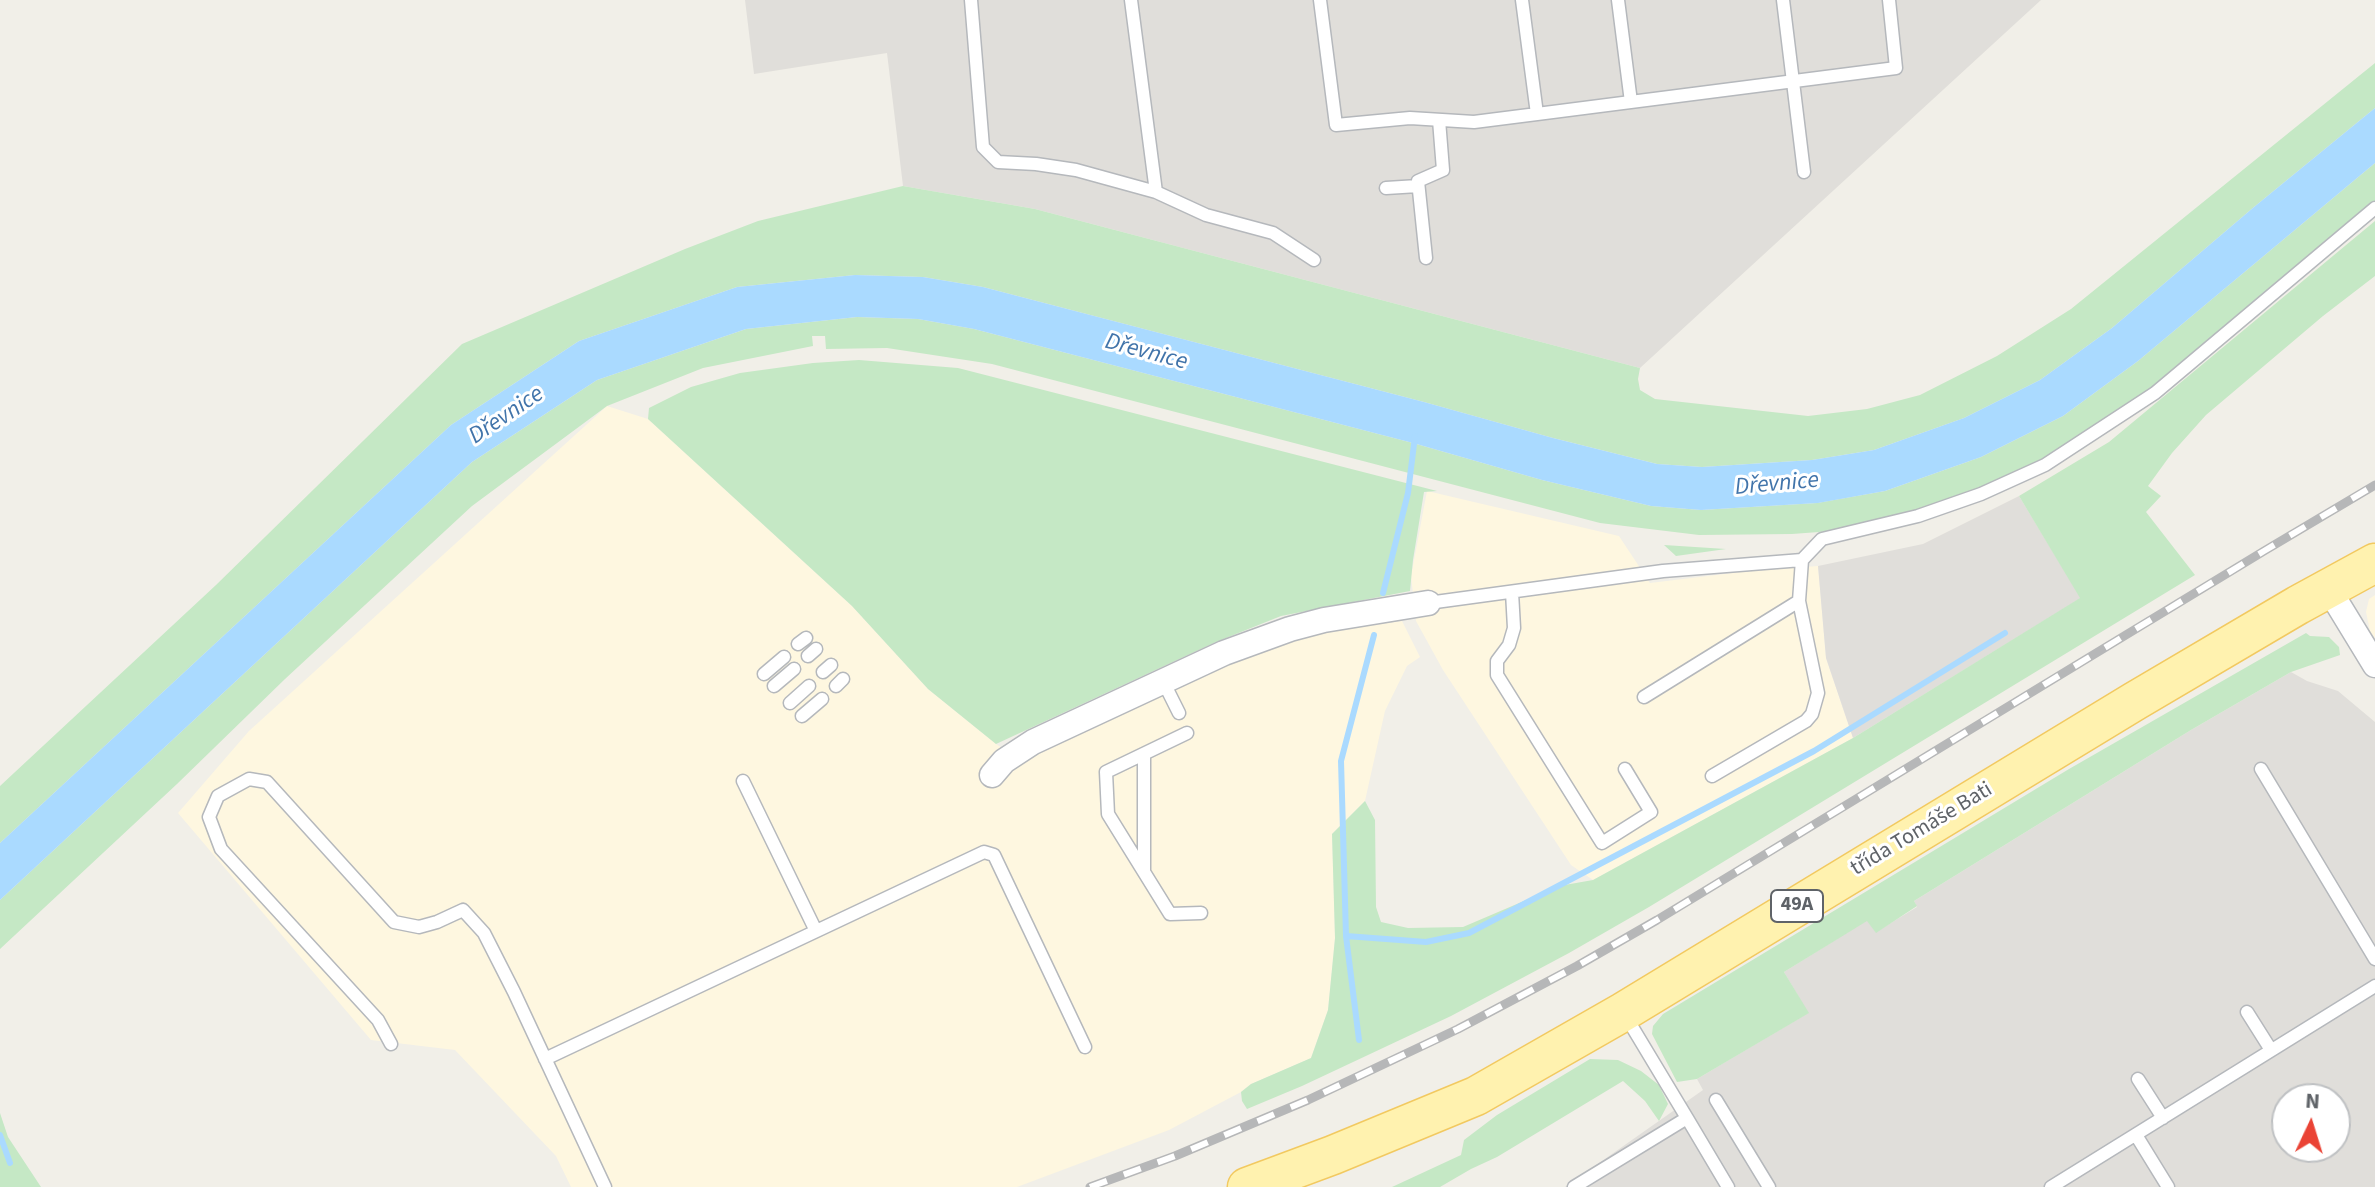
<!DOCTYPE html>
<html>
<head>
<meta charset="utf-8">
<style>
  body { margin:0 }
  #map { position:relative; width:2375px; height:1187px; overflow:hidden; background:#f1efe8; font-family:"Source Sans 3",sans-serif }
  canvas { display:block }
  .north { position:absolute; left:2271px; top:1083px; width:80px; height:80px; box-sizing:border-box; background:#fff; border:2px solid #bfc1c3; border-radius:50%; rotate:4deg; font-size:22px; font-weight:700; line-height:32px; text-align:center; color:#5f6368 }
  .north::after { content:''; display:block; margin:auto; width:28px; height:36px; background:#ea4335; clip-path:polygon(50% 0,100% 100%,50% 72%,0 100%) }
</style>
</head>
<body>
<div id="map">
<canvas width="2375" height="1187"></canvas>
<div class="north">N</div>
</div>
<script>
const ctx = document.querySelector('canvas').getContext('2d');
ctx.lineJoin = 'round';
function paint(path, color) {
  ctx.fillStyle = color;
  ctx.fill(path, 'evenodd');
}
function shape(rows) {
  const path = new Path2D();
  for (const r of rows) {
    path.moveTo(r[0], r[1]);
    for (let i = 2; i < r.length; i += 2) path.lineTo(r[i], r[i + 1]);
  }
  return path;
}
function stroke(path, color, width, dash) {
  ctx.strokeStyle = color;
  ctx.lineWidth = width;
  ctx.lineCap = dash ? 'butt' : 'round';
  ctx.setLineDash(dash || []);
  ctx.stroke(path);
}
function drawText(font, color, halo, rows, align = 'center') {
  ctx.font = font + ' "Source Sans 3",sans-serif';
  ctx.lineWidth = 6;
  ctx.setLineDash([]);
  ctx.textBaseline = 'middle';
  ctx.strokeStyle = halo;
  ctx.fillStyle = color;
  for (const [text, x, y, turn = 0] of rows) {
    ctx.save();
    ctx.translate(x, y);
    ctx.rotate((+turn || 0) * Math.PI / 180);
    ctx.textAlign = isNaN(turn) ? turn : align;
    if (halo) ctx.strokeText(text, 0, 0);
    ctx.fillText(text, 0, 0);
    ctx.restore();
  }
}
paint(shape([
  [607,406,648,419,852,606,928,689,996,744,1019,759,1221,665,1293,636,1402,621,1420,657,1407,666,1385,711,1365,801,1332,834,1335,938,1328,1010,1311,1058,1251,1084,1241,1092,1169,1130,1017,1187,571,1187,556,1156,455,1050,371,1040,178,813,249,731],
  [1427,491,1619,536,1650,583,1741,572,1818,566,1826,658,1853,738,1593,880,1571,865,1443,670,1416,621,1411,576],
  [2375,595,2375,638,2370,631,2366,612,2369,599]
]), '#fef7e0');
paint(shape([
  [745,0,2041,0,1640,368,1035,209,903,186,887,53,754,74],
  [2019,496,2081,598,1853,738,1826,658,1818,566,1923,544],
  [2291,672,2307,681,2338,691,2375,722,2375,1187,1565,1187,1703,1090,1697,1079,1808,1013,1784,972,1867,920,1876,932,1917,907,1914,901,2191,730],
  [2287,1099,2335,1099,2335,1147,2287,1147]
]), '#e0deda');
paint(shape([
  [2375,63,2375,108,2254,207,2112,328,2040,380,1964,418,1874,450,1812,460,1702,467,1657,464,1553,438,1424,402,983,287,923,277,855,275,737,287,579,341,451,425,0,843,0,786,216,585,462,344,685,249,758,221,903,186,1035,209,1640,368,1638,379,1640,390,1655,399,1808,416,1867,409,1920,395,1997,356,2071,309],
  [2375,163,2375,202,2148,392,2056,452,1973,497,1846,530,1792,534,1699,535,1600,523,992,364,887,348,826,349,825,336,812,336,813,346,703,368,607,406,472,506,285,679,177,784,0,949,0,900,472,462,597,380,746,329,857,317,918,319,974,329,1413,443,1542,480,1651,506,1701,510,1817,503,1885,491,1981,457,2063,416,2138,361],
  [2375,221,2375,276,2323,316,2206,415,2172,453,2148,486,2161,496,2146,512,2195,575,1649,907,1569,953,1451,1016,1302,1086,1247,1109,1242,1101,1241,1092,1251,1084,1311,1058,1328,1010,1335,938,1332,834,1365,801,1375,820,1376,907,1381,922,1408,928,1463,927,1559,886,1593,880,1853,738,2080,598,2019,496,2109,442],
  [859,360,958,368,1437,491,1424,492,1413,560,1410,591,1281,616,1216,642,996,744,928,689,852,606,648,419,649,408,691,387,740,373,813,363],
  [1664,545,1726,549,1676,556],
  [2306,633,2310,636,2329,637,2339,647,2340,655,2291,672,2191,730,1914,901,1917,906,1876,933,1867,921,1784,972,1809,1013,1697,1079,1677,1082,1652,1034,1653,1026,1663,1014,2069,769],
  [1590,1059,1618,1060,1641,1071,1659,1085,1668,1104,1659,1121,1645,1101,1623,1081,1497,1157,1471,1169,1440,1187,1392,1187,1461,1155,1464,1140,1497,1115],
  [0,1113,8,1137,41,1187,0,1187]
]), '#c5e8c5');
paint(shape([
  [2375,108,2375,163,2138,361,2063,416,1981,457,1885,491,1818,503,1701,510,1651,506,1542,480,1413,443,974,329,918,319,857,317,746,329,597,380,472,462,0,900,0,843,451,425,579,341,737,287,855,275,923,277,983,287,1424,402,1553,438,1657,464,1702,467,1812,460,1874,450,1964,418,2040,380,2112,328,2254,207]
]), '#aadaff');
stroke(shape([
  [1383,593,1408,493,1415,436],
  [1346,936,1426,942,1469,933,1814,751,2005,633],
  [1359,1040,1346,936,1341,761,1374,635],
  [0,1135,10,1163]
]), '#aadaff', 6);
const service = shape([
  [971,0,983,147,998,162,1036,164,1076,170,1156,192,1206,215,1273,233,1314,260],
  [1131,0,1156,192],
  [1320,0,1336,125,1410,118,1474,122,1537,114,1522,0],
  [1618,0,1631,102],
  [1783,0,1804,172],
  [1537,114,1896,68,1889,0],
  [1386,188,1418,186],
  [1426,258,1418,181,1443,170,1439,120],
  [1512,592,1514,628,1509,645,1497,661,1497,675,1602,843,1651,812,1625,769],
  [1428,603,1663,571,1802,560,1822,539,1918,516,1981,494,2045,465,2155,393,2375,208],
  [798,644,806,638],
  [808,656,816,649],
  [823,672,831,665],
  [764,674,784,657],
  [1163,681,1179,713],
  [774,686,794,669],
  [836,686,843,679],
  [1644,697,1799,601],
  [790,703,809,686],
  [802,716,822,699],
  [1187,733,1106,772,1108,814,1170,914,1201,913],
  [1144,754,1144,871],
  [2261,769,2375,959],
  [1712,776,1806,721,1812,714,1818,693,1799,601,1802,560],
  [743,781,816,931],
  [2247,1012,2271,1050],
  [391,1044,378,1020,221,849,209,817,218,796,249,779,267,782,394,922,419,927,437,922,463,910,484,933,514,992,605,1187],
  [545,1059,984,852,994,855,1085,1047],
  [2138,1079,2163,1118],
  [1716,1100,1769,1187],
  [1687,1118,1728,1187],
  [2136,1135,2168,1187],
  [1574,1187,1687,1118,1625,1015],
  [2051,1187,2375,986]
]);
const minor = shape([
  [2328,588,2375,665],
  [992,775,1004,761,1033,742,1224,653,1290,629,1324,620,1428,603]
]);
const primary = shape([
  [1247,1187,1333,1155,1476,1096,1623,1012,2135,701,2298,605,2375,563]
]);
stroke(service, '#b5b8bc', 15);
stroke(minor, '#b5b8bc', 27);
stroke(primary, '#f2c960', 41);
stroke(service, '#fff', 12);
stroke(minor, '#fff', 24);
stroke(primary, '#fff2af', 38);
const rail = shape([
  [1090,1187,1175,1156,1308,1100,1458,1029,1577,966,1657,920,2264,551,2375,485]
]);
stroke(rail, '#b6b7b8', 9);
stroke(rail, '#fff', 6, [18]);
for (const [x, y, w] of [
  [1797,906,52]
]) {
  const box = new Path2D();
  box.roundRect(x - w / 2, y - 16, w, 32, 6);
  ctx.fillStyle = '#fff';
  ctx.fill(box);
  stroke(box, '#5f6368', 2);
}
drawText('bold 20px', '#5f6368', null, [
  ["49A",1797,906]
]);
drawText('22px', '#5f6368', '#fff', [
  ["třída Tomáše Bati",1922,830,-31]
]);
drawText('italic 24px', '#4174aa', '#fff', [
  ["Dřevnice",1146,353,15],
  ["Dřevnice",507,416,-34],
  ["Dřevnice",1777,485,-5]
]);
</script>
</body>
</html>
